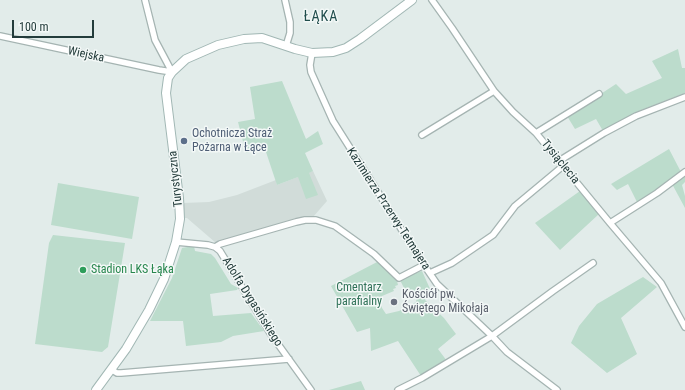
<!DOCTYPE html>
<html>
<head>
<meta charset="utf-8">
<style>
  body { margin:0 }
  #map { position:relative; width:685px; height:390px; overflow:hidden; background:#e2ecea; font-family:"Roboto Condensed",sans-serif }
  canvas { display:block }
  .scale { position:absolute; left:12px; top:20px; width:82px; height:18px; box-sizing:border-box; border:2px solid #233c3b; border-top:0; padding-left:5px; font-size:12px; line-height:14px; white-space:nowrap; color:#233c3b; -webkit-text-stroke:3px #f3f8f7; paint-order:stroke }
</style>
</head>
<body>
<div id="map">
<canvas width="685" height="390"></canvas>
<div class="scale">100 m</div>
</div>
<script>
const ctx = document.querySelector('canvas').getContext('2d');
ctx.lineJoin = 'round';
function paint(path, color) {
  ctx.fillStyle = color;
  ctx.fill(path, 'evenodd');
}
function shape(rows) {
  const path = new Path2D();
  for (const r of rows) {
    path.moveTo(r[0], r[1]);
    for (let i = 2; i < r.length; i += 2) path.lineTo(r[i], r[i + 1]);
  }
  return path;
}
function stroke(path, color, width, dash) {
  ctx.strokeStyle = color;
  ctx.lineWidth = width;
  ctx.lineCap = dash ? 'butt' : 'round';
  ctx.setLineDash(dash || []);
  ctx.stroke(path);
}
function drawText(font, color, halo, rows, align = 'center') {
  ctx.font = font + ' "Roboto Condensed",sans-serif';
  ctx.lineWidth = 3;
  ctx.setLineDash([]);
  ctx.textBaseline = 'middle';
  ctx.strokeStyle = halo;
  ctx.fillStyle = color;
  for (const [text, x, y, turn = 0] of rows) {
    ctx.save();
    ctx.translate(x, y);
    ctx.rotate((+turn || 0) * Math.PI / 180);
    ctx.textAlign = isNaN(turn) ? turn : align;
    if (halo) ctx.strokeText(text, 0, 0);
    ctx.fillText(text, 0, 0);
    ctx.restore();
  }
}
paint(shape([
  [313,171,327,201,313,217,216,243,187,218,183,218,183,203,209,202,237,195,276,180,277,185]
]), '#d1dcd9');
paint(shape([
  [678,49,682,68,685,68,685,93,636,112,603,131,596,119,575,129,567,116,616,84,626,94,662,78,652,61],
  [282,81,306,139,318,131,323,144,305,153,313,171,309,173,318,195,306,199,298,177,277,185,265,149,246,153,238,122,255,119,250,87],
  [669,149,681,172,685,170,685,182,682,185,685,196,685,208,671,182,637,202,628,184,617,190,611,184],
  [58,183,139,197,132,239,51,225],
  [580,191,599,214,560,250,535,223],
  [53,235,125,243,108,347,102,352,35,344,49,243],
  [187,246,194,246,195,251,211,254,215,258,231,284,238,288,237,290,210,294,213,316,251,313,264,331,233,336,221,342,186,346,183,321,150,321,172,278,182,248,187,247],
  [379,261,399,279,422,271,431,291,425,300,444,318,456,334,438,349,447,361,421,376,398,341,371,351,370,328,357,332,331,286],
  [400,280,404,288,414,292,417,296,416,302,399,311,386,314,382,308,379,299,382,298,382,296,394,291,393,289,396,288,395,286,398,285,397,281],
  [643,277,657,287,621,318,637,354,607,373,571,343,579,326,597,304],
  [361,381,365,390,329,390]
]), '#bcdccc');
const minor = shape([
  [285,0,290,22,290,33,286,46],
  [432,0,452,28,494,91,513,112,536,133,610,223,661,283,685,327],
  [0,36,159,70,172,72,155,40,145,0],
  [312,53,310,65,311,72,333,121,424,265,437,284,492,336,507,352,557,390],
  [536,133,599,94],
  [422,135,494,91],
  [559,161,604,133,636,116,685,97],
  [610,223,657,193,685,172],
  [176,242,208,245,215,247,220,251,270,333,311,390],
  [215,247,220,244,296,222,305,220,316,220,335,226,374,254,399,278,424,265],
  [430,273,452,263,493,235,515,206,563,166],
  [112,370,117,373,121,373,289,359],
  [398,390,422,378,492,336,553,291,593,263]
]);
const secondary = shape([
  [96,390,126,349,149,310,164,279,176,242,180,219,179,198,166,93,168,78,172,72,186,59,218,45,244,39,262,38,295,49,312,53,333,52,346,48,360,39,412,0]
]);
stroke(minor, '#a5b4b2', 8);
stroke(secondary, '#a1b7b4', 10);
stroke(minor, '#fff', 5.5);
stroke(secondary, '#fff', 8);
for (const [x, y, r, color] of [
  [184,141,4,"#5c6f8a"],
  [83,270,4,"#2e9e5b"],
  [394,302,4,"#6b7280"]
]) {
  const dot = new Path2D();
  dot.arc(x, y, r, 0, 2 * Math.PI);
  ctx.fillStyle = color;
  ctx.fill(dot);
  stroke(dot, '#f3f8f7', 1.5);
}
drawText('12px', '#233c3b', '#f3f8f7', [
  ["Wiejska",86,55,12],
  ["Tysiąclecia",560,162,51],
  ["Turystyczna",176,179,-96],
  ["Kazimierza Przerwy-Tetmajera",388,209,57],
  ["Adolfa Dygasińskiego",252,302,58]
]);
drawText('12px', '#4e5e75', '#f3f8f7', [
  ["Ochotnicza Straż",192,134],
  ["Pożarna w Łące",192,148]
], 'left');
drawText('12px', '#27864d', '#f3f8f7', [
  ["Stadion LKS Łąka",91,270]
], 'left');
drawText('12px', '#2f7157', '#f3f8f7', [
  ["Cmentarz",359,288],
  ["parafialny",359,302]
]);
drawText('12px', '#5b616d', '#f3f8f7', [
  ["Kościół pw.",402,295],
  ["Świętego Mikołaja",402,309]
], 'left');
ctx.letterSpacing = '1px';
drawText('14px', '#204d4c', '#f3f8f7', [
  ["ŁĄKA",321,17]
]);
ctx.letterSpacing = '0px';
</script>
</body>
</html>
